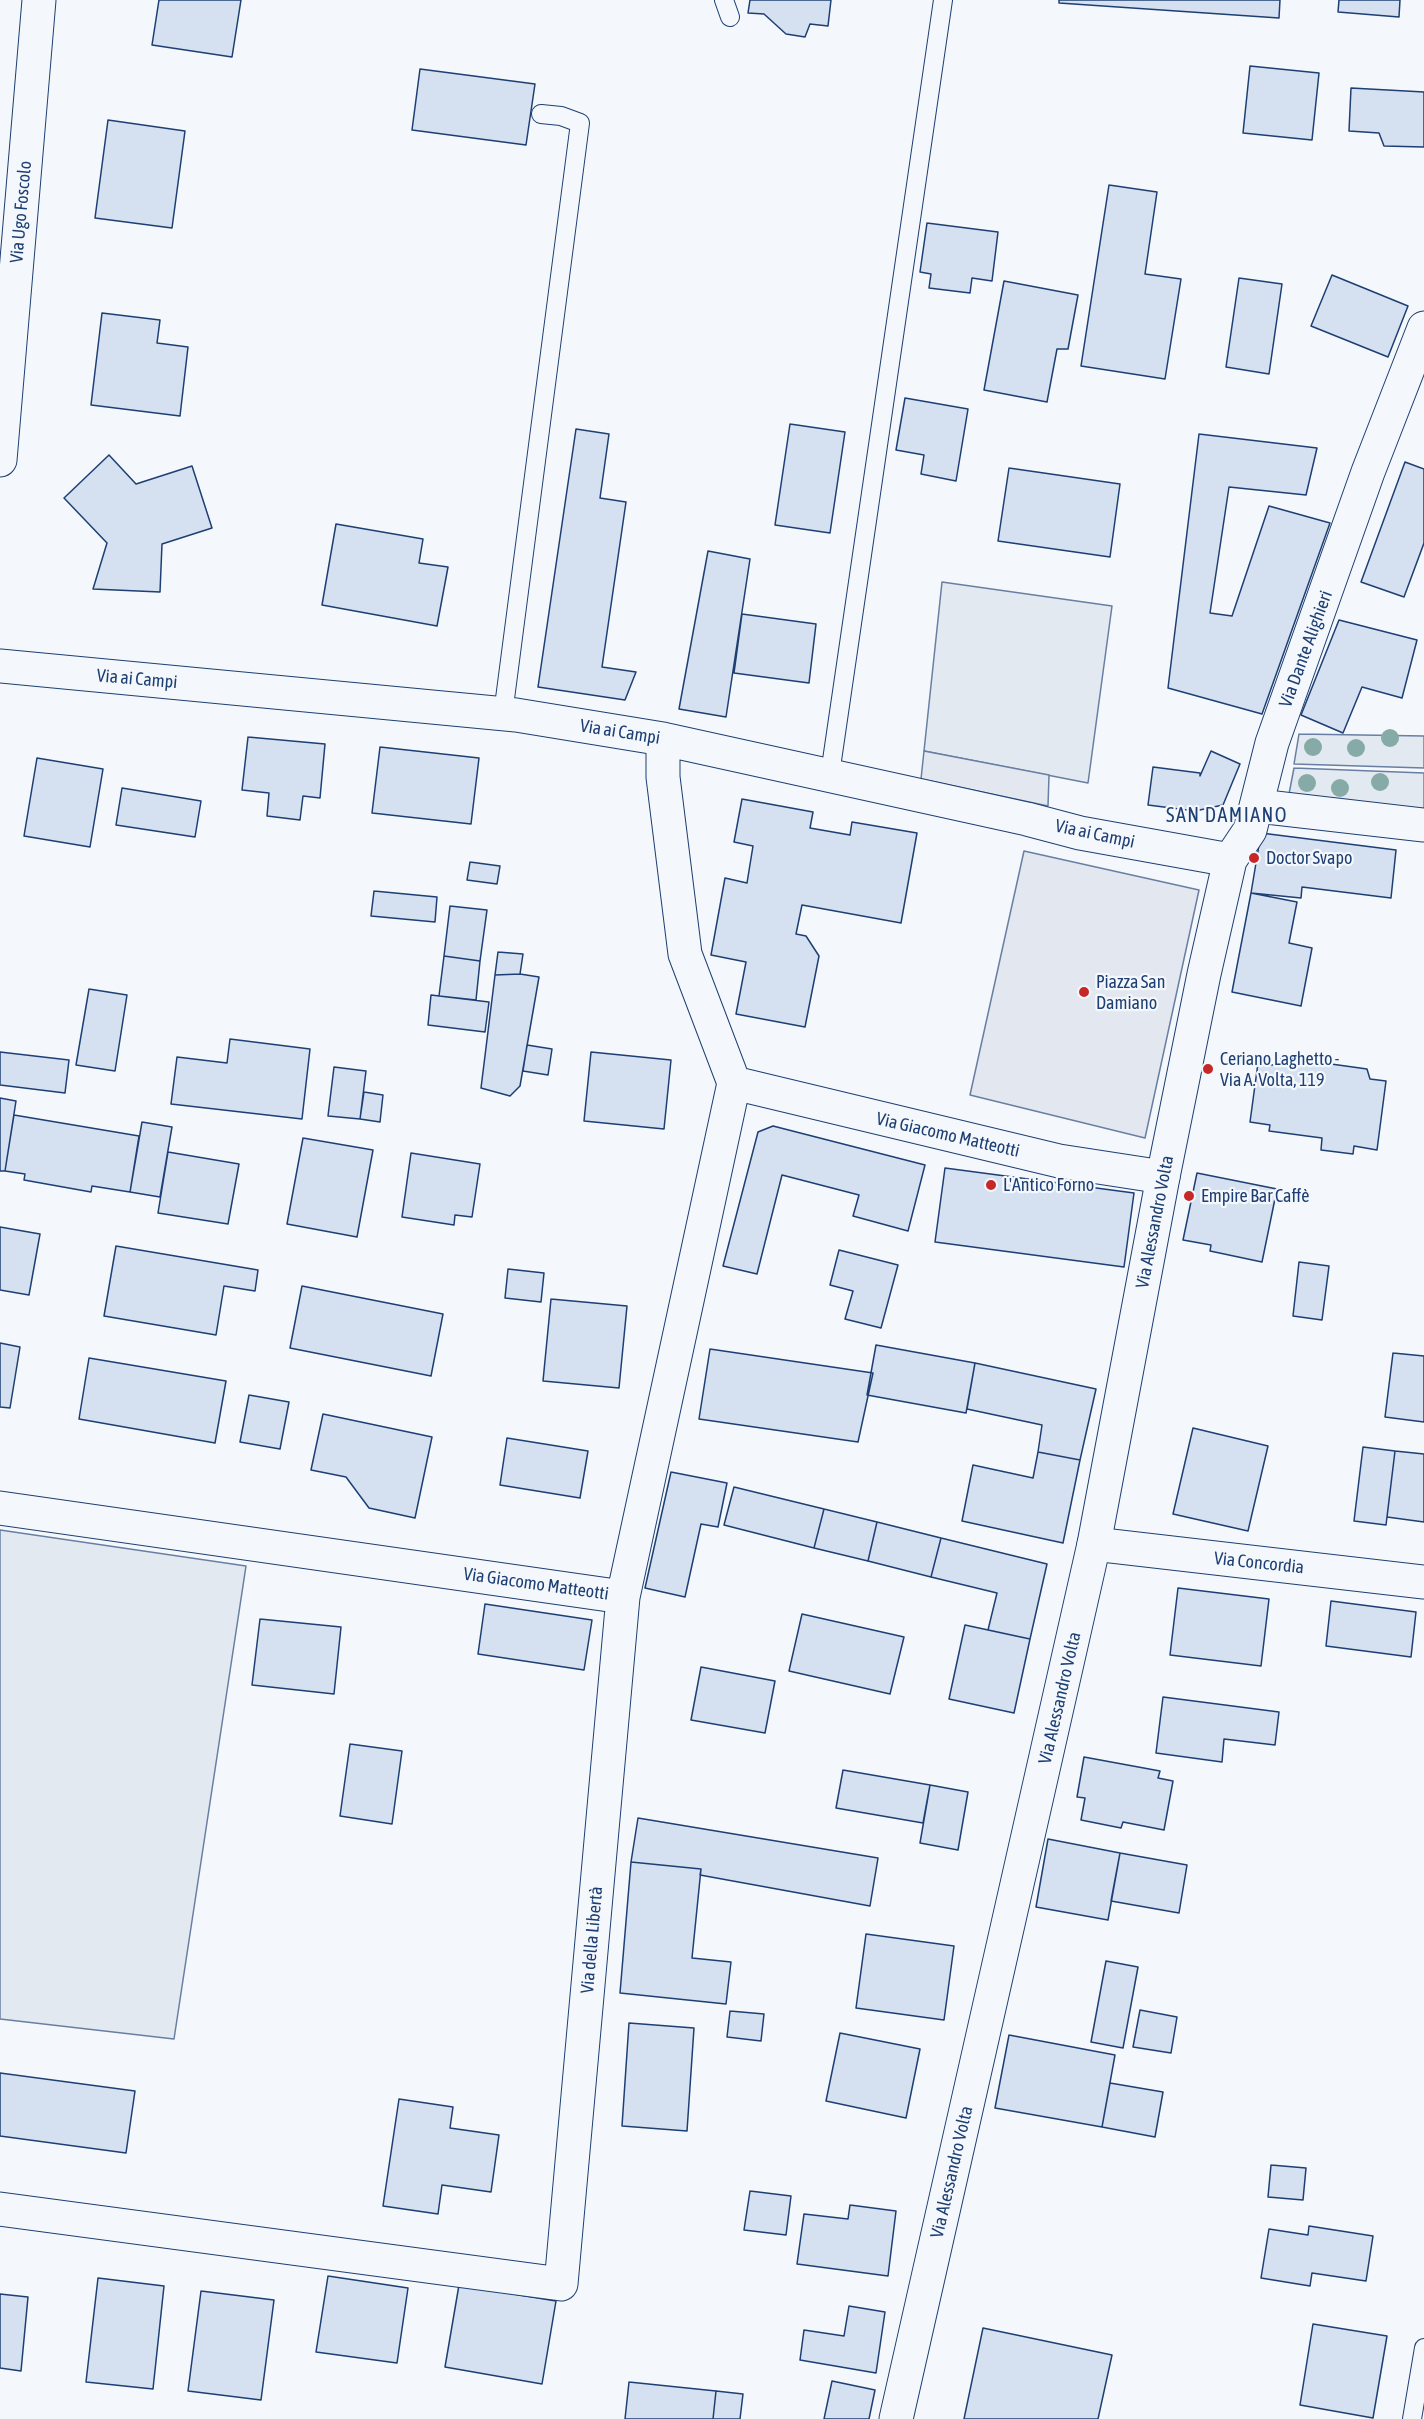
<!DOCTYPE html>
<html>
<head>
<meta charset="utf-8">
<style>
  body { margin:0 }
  canvas { display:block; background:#f4f7fb }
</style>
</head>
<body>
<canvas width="1424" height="2419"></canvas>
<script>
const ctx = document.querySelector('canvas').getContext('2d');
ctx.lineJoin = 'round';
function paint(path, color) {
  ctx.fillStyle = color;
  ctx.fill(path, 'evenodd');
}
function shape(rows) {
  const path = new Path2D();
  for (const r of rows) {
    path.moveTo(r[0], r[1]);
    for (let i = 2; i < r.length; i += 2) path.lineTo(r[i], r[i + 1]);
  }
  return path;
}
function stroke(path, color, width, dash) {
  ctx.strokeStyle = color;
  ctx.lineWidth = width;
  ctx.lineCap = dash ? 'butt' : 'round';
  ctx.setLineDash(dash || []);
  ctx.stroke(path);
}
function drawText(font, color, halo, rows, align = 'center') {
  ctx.font = font + ' "Asap Condensed",sans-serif';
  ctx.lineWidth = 4.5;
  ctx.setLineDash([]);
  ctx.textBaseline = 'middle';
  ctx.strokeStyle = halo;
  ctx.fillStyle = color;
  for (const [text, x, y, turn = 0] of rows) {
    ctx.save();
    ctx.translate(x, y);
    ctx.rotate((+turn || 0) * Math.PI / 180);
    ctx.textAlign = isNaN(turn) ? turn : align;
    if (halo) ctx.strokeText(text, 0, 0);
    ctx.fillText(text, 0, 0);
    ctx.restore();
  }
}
const green = shape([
  [942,582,1112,606,1088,783,924,751,942,582],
  [1299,734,1424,736,1424,768,1294,764,1299,734],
  [1294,768,1424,773,1424,810,1289,794,1294,768],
  [0,1530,246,1566,174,2039,0,2019,0,1530]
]);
paint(green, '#e3e9f0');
stroke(green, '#687fa3', 1.5);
const parking = shape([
  [924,751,1049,775,1048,806,921,779,924,751],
  [1024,851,1199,890,1145,1138,970,1095,1024,851]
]);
paint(parking, '#e3e8f0');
stroke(parking, '#687fa3', 1.5);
const building = shape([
  [159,0,241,0,232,57,152,45,159,0],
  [750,0,831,0,828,26,810,24,805,37,786,34,764,14,748,13,750,0],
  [1059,0,1280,0,1279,18,1059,3,1059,0],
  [1339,0,1400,0,1399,17,1338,12,1339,0],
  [1250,66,1319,73,1312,140,1243,133,1250,66],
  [420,69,535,84,526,145,412,130,420,69],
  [1351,88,1424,92,1424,147,1384,146,1379,133,1349,131,1351,88],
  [108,120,185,131,172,228,95,218,108,120],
  [1109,185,1157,192,1145,274,1181,279,1165,379,1081,366,1109,185],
  [927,223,998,232,992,281,972,278,970,293,929,288,931,274,920,272,927,223],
  [1332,275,1408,306,1388,357,1311,326,1332,275],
  [1239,278,1282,284,1269,374,1226,367,1239,278],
  [1004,281,1078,295,1068,349,1057,349,1047,402,984,390,1004,281],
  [102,313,160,320,157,343,188,347,180,416,91,405,102,313],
  [905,398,968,409,956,481,921,474,924,455,896,450,905,398],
  [790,424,845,432,830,533,775,525,790,424],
  [576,429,609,434,600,498,626,502,602,667,636,672,625,700,538,687,576,429],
  [1199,434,1317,448,1306,495,1229,487,1210,613,1232,616,1269,506,1330,523,1262,714,1168,688,1199,434],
  [109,455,136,484,192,466,212,528,162,544,160,592,93,589,107,543,64,498,109,455],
  [1405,462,1424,469,1424,543,1404,597,1361,582,1405,462],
  [1009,468,1120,484,1110,557,998,541,1009,468],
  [336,524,423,539,419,563,448,567,437,626,322,605,336,524],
  [708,551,750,559,726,717,679,709,708,551],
  [742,614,816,624,809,683,734,673,742,614],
  [1339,620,1417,640,1402,698,1362,687,1343,733,1301,715,1339,620],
  [248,737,325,744,320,798,303,796,300,820,267,816,269,793,242,790,248,737],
  [380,747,479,758,471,824,372,813,380,747],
  [1211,751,1240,764,1223,805,1195,811,1148,805,1153,767,1200,773,1200,776,1211,751],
  [37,758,103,769,90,847,24,836,37,758],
  [122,788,201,801,195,837,116,825,122,788],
  [742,799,813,812,810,828,850,835,852,822,917,833,901,923,802,905,796,934,806,936,819,956,805,1027,736,1014,746,962,711,955,725,878,747,883,753,846,734,842,742,799],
  [1261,833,1396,850,1391,898,1302,887,1301,898,1251,893,1261,833],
  [470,862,500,866,497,884,467,880,470,862],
  [374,891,437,897,435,922,371,916,374,891],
  [1251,893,1297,902,1289,943,1312,948,1301,1006,1232,992,1251,893],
  [450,906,487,910,480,961,444,956,450,906],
  [498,952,523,954,520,974,495,975,498,952],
  [444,956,480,961,476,1000,439,996,444,956],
  [520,974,539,977,520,1086,510,1096,481,1088,495,975,520,974],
  [89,989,127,995,115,1071,76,1065,89,989],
  [431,995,489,1002,485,1032,428,1025,431,995],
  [230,1039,310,1049,302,1119,171,1104,177,1057,227,1063,230,1039],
  [527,1045,552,1049,548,1075,523,1071,527,1045],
  [0,1052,69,1060,65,1093,0,1085,0,1052],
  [591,1052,671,1060,664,1129,584,1121,591,1052],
  [1281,1057,1367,1069,1370,1079,1386,1081,1377,1150,1354,1146,1353,1154,1321,1150,1322,1138,1269,1131,1270,1125,1250,1122,1258,1063,1280,1066,1281,1057],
  [334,1067,366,1071,360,1119,328,1116,334,1067],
  [364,1092,383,1095,380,1122,360,1119,364,1092],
  [0,1098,16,1101,5,1171,0,1171,0,1098],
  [14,1115,139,1136,130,1192,92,1186,91,1192,24,1180,25,1174,5,1171,14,1115],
  [142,1122,172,1127,160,1197,130,1192,142,1122],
  [773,1126,925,1165,908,1231,853,1216,859,1195,782,1175,757,1274,723,1266,758,1132,773,1126],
  [303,1138,373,1150,357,1237,287,1224,303,1138],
  [168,1152,239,1164,228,1224,158,1213,168,1152],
  [411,1153,480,1164,472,1217,455,1215,454,1225,402,1217,411,1153],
  [945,1168,1134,1193,1124,1267,935,1242,945,1168],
  [1197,1173,1277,1189,1262,1262,1210,1251,1211,1245,1183,1240,1197,1173],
  [0,1227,40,1234,29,1295,0,1290,0,1227],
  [116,1246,258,1270,255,1291,224,1286,216,1335,104,1316,116,1246],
  [839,1250,898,1265,881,1328,845,1319,853,1291,830,1285,839,1250],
  [1299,1262,1329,1266,1322,1320,1293,1316,1299,1262],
  [508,1269,544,1273,541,1302,505,1298,508,1269],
  [302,1286,443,1314,431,1376,290,1348,302,1286],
  [551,1299,627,1306,619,1388,543,1381,551,1299],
  [0,1343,20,1347,10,1408,0,1407,0,1343],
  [876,1345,975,1363,966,1413,867,1395,876,1345],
  [710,1349,873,1373,858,1442,699,1419,710,1349],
  [1393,1353,1424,1356,1424,1422,1385,1417,1393,1353],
  [89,1358,226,1381,215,1443,79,1419,89,1358],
  [975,1363,1096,1389,1080,1460,1038,1452,1042,1425,967,1409,975,1363],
  [249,1395,289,1402,280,1449,240,1442,249,1395],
  [323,1414,432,1437,415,1518,369,1508,346,1477,311,1470,323,1414],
  [1193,1428,1268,1446,1248,1531,1173,1514,1193,1428],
  [507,1438,588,1451,580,1498,500,1485,507,1438],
  [1363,1447,1395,1451,1386,1525,1354,1521,1363,1447],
  [1395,1451,1424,1454,1424,1522,1387,1517,1395,1451],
  [1038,1452,1080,1460,1063,1543,962,1521,973,1465,1033,1478,1038,1452],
  [671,1472,727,1483,718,1527,701,1524,685,1597,645,1588,671,1472],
  [734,1487,824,1509,814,1548,724,1525,734,1487],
  [824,1509,877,1522,868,1561,814,1548,824,1509],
  [877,1522,941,1538,931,1577,868,1561,877,1522],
  [941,1538,1047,1564,1030,1639,988,1630,997,1593,931,1577,941,1538],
  [1178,1588,1269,1599,1261,1666,1170,1655,1178,1588],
  [1331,1601,1416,1612,1411,1657,1326,1646,1331,1601],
  [485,1604,592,1620,584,1670,478,1654,485,1604],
  [802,1614,904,1637,890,1694,789,1671,802,1614],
  [260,1619,341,1627,334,1694,252,1685,260,1619],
  [965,1625,1030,1639,1014,1713,949,1699,965,1625],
  [701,1667,775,1681,765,1733,691,1720,701,1667],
  [1163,1697,1279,1712,1275,1745,1224,1739,1222,1762,1156,1753,1163,1697],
  [350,1744,402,1751,392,1824,340,1816,350,1744],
  [1084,1757,1160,1771,1158,1778,1173,1781,1164,1830,1123,1822,1121,1828,1081,1820,1085,1798,1077,1797,1084,1757],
  [843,1770,930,1785,923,1823,836,1808,843,1770],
  [930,1785,968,1792,958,1850,920,1843,930,1785],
  [638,1818,878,1858,870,1906,700,1875,701,1869,631,1862,638,1818],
  [1048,1839,1120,1853,1108,1920,1036,1907,1048,1839],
  [1120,1853,1187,1865,1179,1913,1111,1901,1120,1853],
  [631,1862,701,1869,692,1958,731,1962,726,2004,620,1993,631,1862],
  [866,1934,954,1946,944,2020,856,2008,866,1934],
  [1106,1961,1138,1967,1123,2048,1091,2042,1106,1961],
  [1140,2010,1177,2017,1171,2053,1133,2047,1140,2010],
  [730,2011,764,2014,761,2041,727,2037,730,2011],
  [629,2023,694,2028,687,2131,622,2126,629,2023],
  [840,2033,920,2049,906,2118,826,2101,840,2033],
  [1009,2035,1115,2055,1102,2127,995,2108,1009,2035],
  [0,2073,135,2091,126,2153,0,2136,0,2073],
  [1110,2083,1163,2092,1155,2137,1102,2127,1110,2083],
  [399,2099,453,2107,450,2128,499,2135,491,2192,442,2185,438,2214,383,2206,399,2099],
  [1271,2165,1306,2168,1303,2200,1268,2197,1271,2165],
  [750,2191,791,2196,786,2235,744,2230,750,2191],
  [850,2205,896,2211,888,2276,797,2264,804,2214,848,2219,850,2205],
  [1309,2226,1373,2236,1366,2281,1312,2273,1310,2286,1261,2278,1269,2229,1308,2235,1309,2226],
  [328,2276,408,2288,397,2363,316,2352,328,2276],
  [98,2278,164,2286,153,2389,86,2382,98,2278],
  [459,2285,556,2301,542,2384,445,2367,459,2285],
  [201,2291,274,2300,261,2400,188,2391,201,2291],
  [0,2294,28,2297,21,2371,0,2368,0,2294],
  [849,2306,885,2312,876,2373,800,2360,804,2330,844,2336,849,2306],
  [1313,2324,1387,2336,1373,2418,1300,2405,1313,2324],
  [983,2328,1112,2355,1098,2419,964,2419,983,2328],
  [832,2381,875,2390,869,2419,824,2419,832,2381],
  [629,2382,716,2391,713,2419,625,2419,629,2382],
  [716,2391,743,2394,740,2419,713,2419,716,2391]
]);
paint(building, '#d5e0f0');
stroke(building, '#1d3f73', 1.5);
const lane = shape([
  [724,0,730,17],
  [503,714,580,123,561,116,541,114],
  [830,774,943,0],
  [1412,2419,1424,2348]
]);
const street = shape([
  [0,460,39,0],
  [0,666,516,715,663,739,1027,819,1080,833,1230,860],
  [1258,806,1424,825],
  [734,1083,1059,1161,1163,1177],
  [0,1508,623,1597],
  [1094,1544,1424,1582],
  [0,2209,561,2284,623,1597,734,1083,685,954,663,777,663,739]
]);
const secondary = shape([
  [896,2419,1094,1544,1163,1177,1204,974,1230,860,1250,830,1272,743,1368,472,1424,328]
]);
stroke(lane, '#1d3f73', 20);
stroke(street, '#1d3f73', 35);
stroke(secondary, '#1d3f73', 35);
stroke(lane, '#f4f7fb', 18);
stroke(street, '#f4f7fb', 33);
stroke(secondary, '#f4f7fb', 33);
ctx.fillStyle = '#86aba6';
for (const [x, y] of [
  [1390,738],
  [1313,747],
  [1356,748],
  [1380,782],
  [1307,783],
  [1340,788]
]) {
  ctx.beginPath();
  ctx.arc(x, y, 9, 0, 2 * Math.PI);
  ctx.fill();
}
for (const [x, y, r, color] of [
  [1254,858,6,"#c62828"],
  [1084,992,6,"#c62828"],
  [1208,1069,6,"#c62828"],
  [991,1185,6,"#c62828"],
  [1189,1196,6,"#c62828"]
]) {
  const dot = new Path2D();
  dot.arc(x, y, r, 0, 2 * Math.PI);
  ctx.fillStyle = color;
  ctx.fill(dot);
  stroke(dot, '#f4f7fb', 2);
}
drawText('18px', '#1d3f73', '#f4f7fb', [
  ["Via Ugo Foscolo",21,212,-85],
  ["Via Dante Alighieri",1306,649,-70],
  ["Via ai Campi",137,679,5],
  ["Via ai Campi",620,732,9],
  ["Via ai Campi",1095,834,12],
  ["Via Giacomo Matteotti",948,1135,13],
  ["Via Alessandro Volta",1155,1222,-79],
  ["Via Concordia",1259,1563,6],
  ["Via Giacomo Matteotti",536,1584,8],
  ["Via Alessandro Volta",1060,1698,-77],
  ["Via della Libertà",592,1940,-85],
  ["Via Alessandro Volta",952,2172,-77]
]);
drawText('18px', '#1d3f73', '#f4f7fb', [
  ["Doctor Svapo",1266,858],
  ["Piazza San",1096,982],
  ["Damiano",1096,1003],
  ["Ceriano Laghetto -",1220,1059],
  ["Via A. Volta, 119",1220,1080],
  ["L'Antico Forno",1003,1185],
  ["Empire Bar Caffè",1201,1196]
], 'left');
ctx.letterSpacing = '1.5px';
drawText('20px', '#1d3f73', '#f4f7fb', [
  ["SAN DAMIANO",1227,816]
]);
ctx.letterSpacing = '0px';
</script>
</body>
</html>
